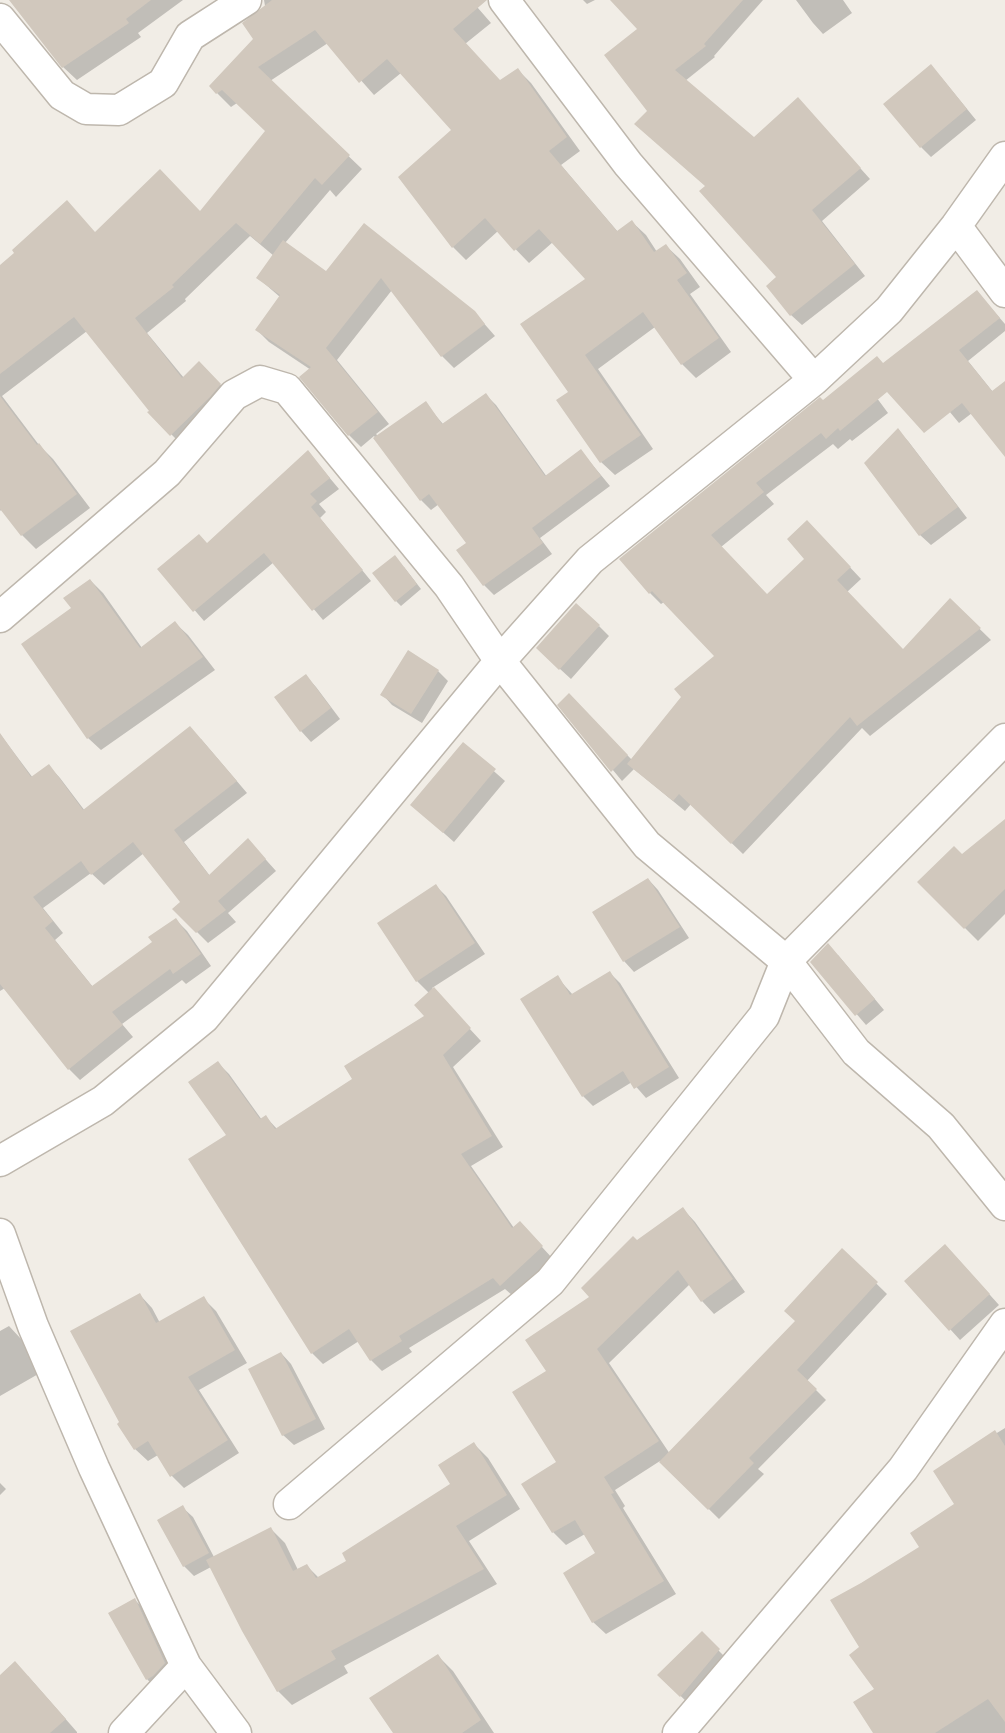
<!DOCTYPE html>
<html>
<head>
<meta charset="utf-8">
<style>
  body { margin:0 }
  canvas { display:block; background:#f1ede6 }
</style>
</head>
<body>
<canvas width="1005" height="1733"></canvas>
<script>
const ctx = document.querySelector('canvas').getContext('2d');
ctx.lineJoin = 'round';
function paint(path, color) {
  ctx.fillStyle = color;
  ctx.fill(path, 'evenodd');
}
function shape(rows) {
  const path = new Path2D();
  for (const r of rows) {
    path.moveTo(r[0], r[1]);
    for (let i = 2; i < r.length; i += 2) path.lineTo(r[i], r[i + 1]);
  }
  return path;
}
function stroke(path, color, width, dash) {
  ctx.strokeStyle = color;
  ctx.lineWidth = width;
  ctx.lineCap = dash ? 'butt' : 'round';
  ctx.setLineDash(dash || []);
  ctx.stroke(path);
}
paint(shape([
  [23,0,183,0,138,33,141,37,77,80,63,67],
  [264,0,471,0,491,23,465,44,501,82,518,70,531,83,580,151,561,165,618,232,632,222,646,235,657,252,666,246,680,259,700,287,690,294,731,352,696,378,682,364,655,327,598,369,653,449,615,475,601,462,570,392,587,280,553,242,529,263,498,231,466,260,453,247,453,130,401,73,374,95,328,43,270,81,362,169,336,197,330,190,285,243,326,273,364,225,474,312,495,336,454,368,442,356,392,290,337,360,389,424,376,434,378,436,425,403,443,424,486,395,496,405,547,477,581,451,610,486,540,538,552,554,494,595,484,585,468,543,439,504,431,510,421,500,374,436,361,447,349,435,311,370,269,342,257,330,280,297,258,278,274,256,250,236,185,299,186,301,147,333,184,378,213,377,233,398,185,448,149,412,151,411,87,331,2,396,39,445,53,459,90,508,36,549,22,535,2,509,0,511,0,267,96,233,201,213,267,131,237,103,231,107,217,93,255,40,265,6],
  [583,0,595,0,587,4],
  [612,0,763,0,714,56,715,57,685,81,754,139,808,110,870,179,822,221,865,276,802,325,791,315,779,277,649,111,639,30],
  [796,0,843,0,852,13,823,34,813,23],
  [941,77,976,120,931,157,921,147],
  [977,292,1005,324,1005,331,968,361,993,392,1005,383,1005,455,972,413,959,423,900,352],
  [868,386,888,413,852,441,850,439,838,449,833,444,766,495,774,504,721,547,767,596,806,559,818,533,861,579,847,592,903,651,950,600,991,640,870,736,862,728,743,854,691,804,685,811,634,769,622,781,559,705,569,695,632,760,716,656,664,602,661,604,650,593,621,559,823,402],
  [898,431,908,441,967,518,931,545,920,535,866,463],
  [308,452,339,489,319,504,326,512,320,518,371,581,323,620,274,562,204,621,159,569,207,545],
  [404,567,421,589,401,606,396,601],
  [90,580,103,593,142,648,175,623,188,635,215,670,101,750,88,738,73,609],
  [599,626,609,636,571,679,548,658],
  [438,671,448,681,422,723,392,705,382,694],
  [306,676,316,687,340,719,311,742,301,731,276,698],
  [0,734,33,778,49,766,60,778,85,811,201,739,247,793,184,842,210,876,259,852,276,871,228,913,236,922,208,943,175,910,182,902,144,853,104,885,91,873,43,908,63,933,55,940,93,987,154,943,176,920,187,931,211,966,186,984,182,980,122,1024,133,1037,80,1080,69,1069,5,988,0,991],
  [463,744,505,781,454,842,412,805],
  [1005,821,1005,914,978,941,919,882,962,856],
  [648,879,658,890,689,938,634,972,624,961],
  [436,886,446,896,485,954,432,988,481,1041,453,1067,503,1147,471,1166,514,1228,531,1235,553,1259,513,1296,505,1289,409,1348,412,1352,382,1371,371,1360,359,1341,323,1364,312,1353,228,1136,218,1063,229,1074,262,1120,266,1117,277,1129,354,1079,426,1016,429,993,417,981],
  [838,955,884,1010,866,1025,812,962],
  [610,973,620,983,679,1078,646,1098,632,1082,593,1106,583,1096,557,977,573,995],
  [683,1209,695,1222,745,1292,714,1314,702,1301,690,1284,609,1363,670,1454,797,1321,842,1250,887,1294,807,1381,826,1400,758,1469,764,1474,719,1519,660,1461,615,1490,625,1506,623,1508,676,1594,606,1634,593,1622,597,1553,585,1534,566,1545,553,1532,558,1462,548,1372,592,1297,637,1242],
  [955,1256,999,1305,960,1340,950,1329],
  [140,1295,152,1308,160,1323,203,1298,216,1311,247,1363,199,1390,239,1453,184,1488,172,1476,158,1455,148,1461,135,1449],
  [9,1326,22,1340,40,1373,0,1396,0,1331],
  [281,1353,291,1364,325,1429,294,1445,283,1435],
  [1005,1428,1005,1733,875,1733,876,1689,861,1648,921,1547,956,1505,935,1471],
  [474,1444,488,1458,520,1509,469,1541,497,1584,344,1666,348,1673,292,1705,278,1691,211,1567,194,1576,184,1566,182,1507,193,1517,214,1557,271,1529,285,1543,298,1570,307,1566,319,1578,347,1561,452,1484],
  [0,1483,6,1489,0,1495],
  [135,1600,145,1610,175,1674,157,1690,147,1679],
  [702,1634,729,1661,691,1706,659,1675],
  [438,1656,453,1671,494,1733,394,1733],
  [28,1676,77,1732,77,1733,0,1733,0,1677]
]), '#0003');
paint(shape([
  [9,0,151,0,126,19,129,23,62,68],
  [272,0,487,0,453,29,500,80,518,68,567,137,549,151,617,231,632,220,654,252,666,244,687,273,677,280,719,338,681,365,643,312,585,355,641,435,600,463,556,400,568,392,520,324,585,279,539,229,514,251,485,218,452,248,398,177,451,130,387,59,359,83,315,30,258,67,350,155,322,185,315,178,260,244,236,223,172,285,174,287,135,318,182,378,199,361,221,384,210,397,170,436,147,412,149,411,74,317,0,374,0,265,14,253,12,250,67,200,95,232,160,169,200,211,265,131,222,90,216,94,209,86,253,39,242,23],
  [610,0,743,0,704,44,706,46,675,70,754,137,798,97,861,168,812,210,855,264,790,316,766,286,776,277,699,191,705,186,634,124,647,111,604,55,637,29],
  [931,64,967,109,920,148,883,104],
  [364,223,475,311,485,324,441,357,381,278,326,348,378,412,348,436,299,377,311,367,255,330,280,295,256,278,283,240,326,271],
  [977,290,1000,318,959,350,992,391,1005,381,1005,457,962,403,924,433,887,392,840,431,838,428,826,439,821,433,756,483,764,492,711,535,767,594,804,559,787,539,807,520,851,567,837,580,903,649,950,598,981,628,857,726,850,717,731,844,679,794,673,801,627,764,681,697,674,689,714,656,652,591,649,594,619,559,820,397,823,400,877,356,883,363],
  [486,393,545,476,581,449,601,476,532,528,543,543,483,586,456,550,466,543,429,494,420,501,373,438,426,401,442,424],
  [0,396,37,445,39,443,77,494,21,536,0,509],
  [898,428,958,507,919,536,864,463],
  [308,450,330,478,310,494,317,501,311,507,363,570,312,611,264,553,193,612,157,569,199,534,207,543],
  [395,555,417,584,395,602,372,573],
  [90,579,140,648,175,621,203,657,87,739,21,644,71,608,63,598],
  [576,603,600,625,559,670,536,648],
  [408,650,439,670,411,714,380,695],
  [306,674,331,708,300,732,274,697],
  [569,693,628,755,611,772,557,705],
  [190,726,237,781,174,830,209,875,248,838,266,859,218,901,226,910,196,933,172,909,180,902,133,842,91,875,81,861,33,897,53,921,45,928,92,986,152,942,148,937,176,918,201,954,173,974,170,969,112,1012,123,1025,68,1070,0,984,0,733,31,777,49,764,83,810],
  [463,742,496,769,443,833,410,805],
  [1005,819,1005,889,964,929,917,882,954,846,962,854],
  [648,878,680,927,623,962,592,912],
  [436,884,475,943,416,982,377,923],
  [828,943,875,999,855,1016,810,962],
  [610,971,669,1067,634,1089,623,1071,582,1097,520,999,558,975,570,995],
  [434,987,471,1028,443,1055,492,1136,461,1154,512,1228,520,1221,543,1246,500,1286,493,1278,399,1336,402,1341,370,1361,349,1329,311,1354,188,1159,226,1135,188,1082,218,1061,260,1119,266,1115,275,1129,352,1079,344,1066,424,1016,414,1005],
  [683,1207,733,1279,701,1302,678,1270,597,1349,659,1441,604,1477,614,1493,611,1494,664,1581,592,1623,563,1573,595,1553,575,1520,552,1533,521,1484,556,1462,512,1392,546,1371,525,1340,589,1297,581,1288,633,1236,637,1240],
  [945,1244,990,1294,949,1331,904,1281],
  [842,1248,878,1282,797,1370,817,1389,749,1458,754,1463,708,1510,659,1462,795,1321,784,1311],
  [140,1293,156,1323,204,1296,235,1350,188,1377,228,1440,170,1477,148,1441,134,1450,117,1424,119,1422,70,1331],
  [281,1352,316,1419,282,1436,248,1369],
  [995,1430,1005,1446,1005,1722,988,1699,935,1733,873,1733,853,1702,874,1689,849,1655,859,1647,830,1600,861,1583,919,1547,910,1533,954,1504,933,1471],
  [474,1442,507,1495,456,1526,484,1569,331,1651,336,1659,277,1692,242,1631,206,1560,271,1527,293,1571,307,1564,316,1578,346,1561,342,1553,450,1484,438,1465],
  [183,1505,209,1553,183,1567,157,1520],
  [135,1598,165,1663,153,1676,146,1680,108,1613],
  [702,1631,720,1649,680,1697,657,1675],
  [438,1654,481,1720,462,1733,393,1733,369,1698],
  [15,1661,66,1719,50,1733,0,1733,0,1675]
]), '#d1c8bd');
const minor = shape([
  [504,0,628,164,814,380],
  [0,19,62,95,86,109,119,110,163,83,190,36,246,0],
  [956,226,1005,292],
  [0,617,167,473,234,395,260,381,287,389,449,586,500,661,647,845,786,961,856,1052,941,1126,1005,1205],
  [0,1161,103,1101,204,1018,500,661,590,560,814,380,889,310,956,226,1005,157],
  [0,1234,33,1326,94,1468,186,1666,236,1733],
  [289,1504,550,1282,764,1016,786,961,1005,739],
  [124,1733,186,1666],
  [678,1733,903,1469,1005,1324]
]);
stroke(minor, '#beb7ad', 33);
stroke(minor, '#fff', 30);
</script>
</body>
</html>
